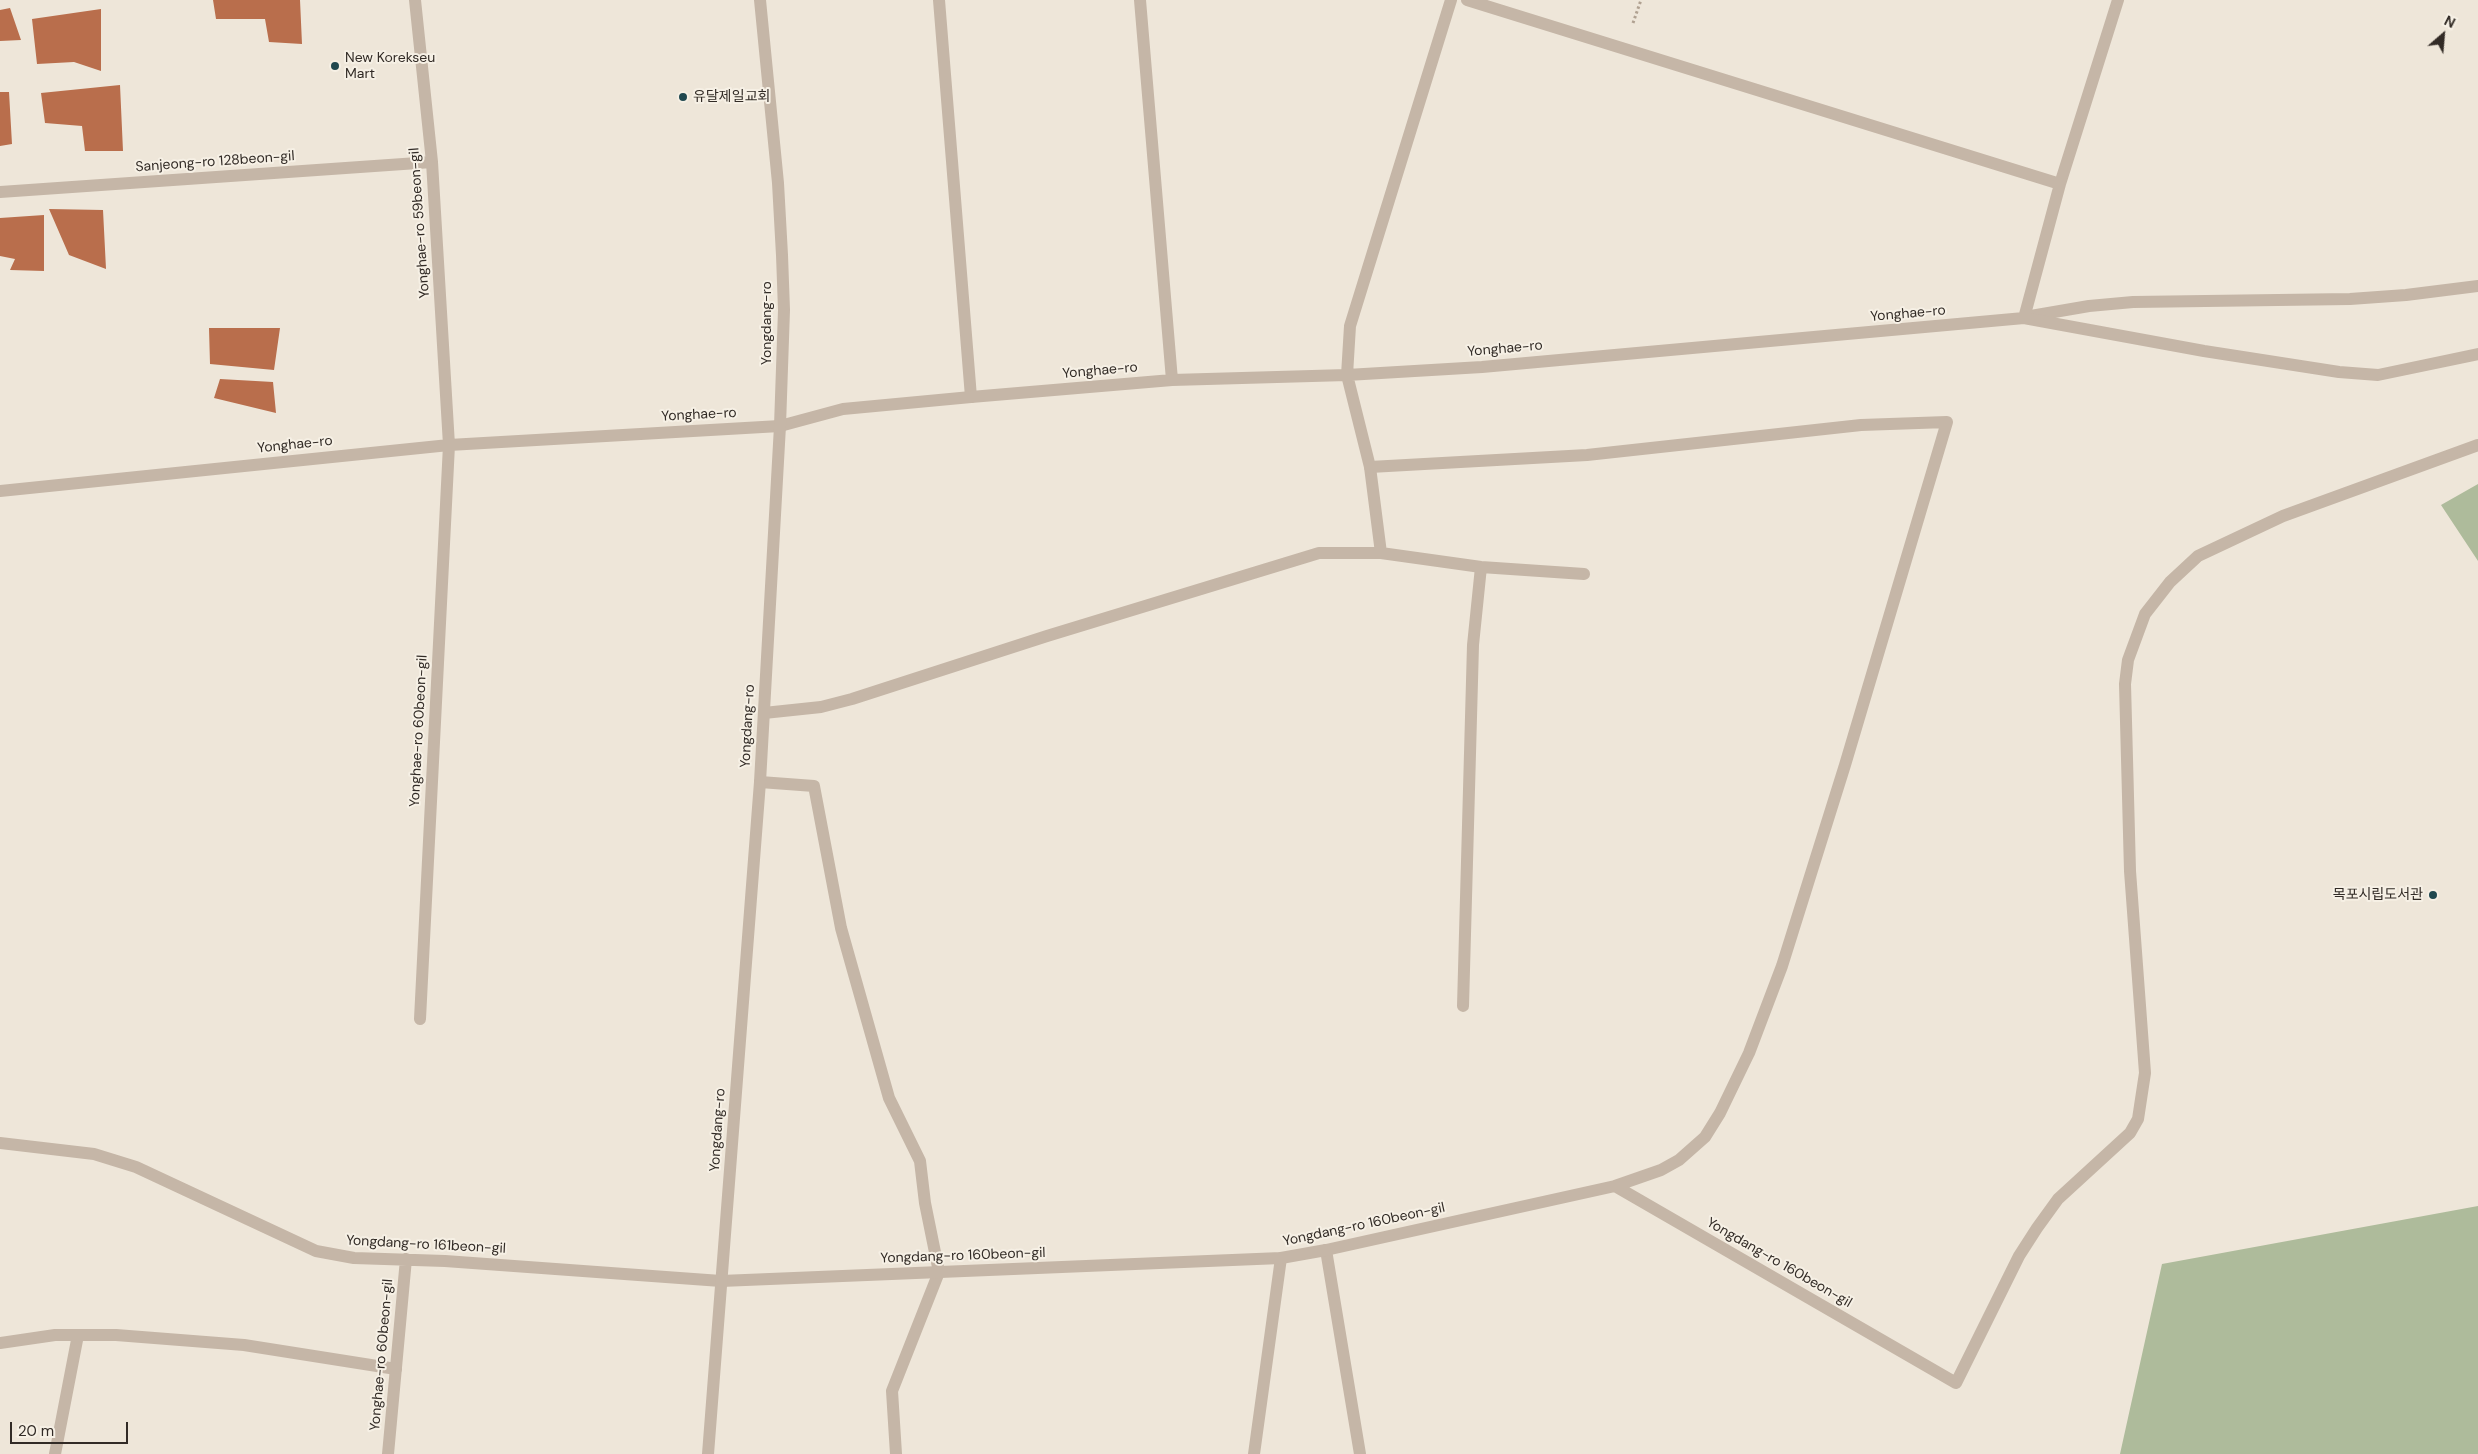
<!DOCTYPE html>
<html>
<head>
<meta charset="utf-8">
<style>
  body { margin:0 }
  #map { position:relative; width:2478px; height:1454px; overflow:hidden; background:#eee6d9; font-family:"DM Sans",sans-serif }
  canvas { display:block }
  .north { position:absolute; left:2418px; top:10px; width:50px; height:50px; -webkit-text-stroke:4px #f6f0e5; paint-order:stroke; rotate:27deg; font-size:14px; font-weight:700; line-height:20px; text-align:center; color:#322b26 }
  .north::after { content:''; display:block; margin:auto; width:18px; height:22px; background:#322b26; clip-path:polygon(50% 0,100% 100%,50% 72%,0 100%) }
  .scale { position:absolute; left:10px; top:1422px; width:118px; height:22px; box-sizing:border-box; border:2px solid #322b26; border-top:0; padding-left:6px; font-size:15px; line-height:18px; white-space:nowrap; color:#322b26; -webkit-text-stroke:4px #f6f0e5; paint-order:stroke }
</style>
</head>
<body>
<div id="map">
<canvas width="2478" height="1454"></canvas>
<div class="north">N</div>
<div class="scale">20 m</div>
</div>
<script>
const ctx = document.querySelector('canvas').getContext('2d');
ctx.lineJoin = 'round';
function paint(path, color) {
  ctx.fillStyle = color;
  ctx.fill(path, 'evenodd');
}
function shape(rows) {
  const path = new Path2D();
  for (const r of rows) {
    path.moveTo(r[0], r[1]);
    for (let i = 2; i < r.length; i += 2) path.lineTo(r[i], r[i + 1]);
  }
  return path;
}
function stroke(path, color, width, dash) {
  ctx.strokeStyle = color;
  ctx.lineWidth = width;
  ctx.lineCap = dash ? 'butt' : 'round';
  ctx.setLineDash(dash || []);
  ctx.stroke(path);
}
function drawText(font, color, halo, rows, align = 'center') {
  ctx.font = font + ' "DM Sans","Noto Sans KR",sans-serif';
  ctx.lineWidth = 4;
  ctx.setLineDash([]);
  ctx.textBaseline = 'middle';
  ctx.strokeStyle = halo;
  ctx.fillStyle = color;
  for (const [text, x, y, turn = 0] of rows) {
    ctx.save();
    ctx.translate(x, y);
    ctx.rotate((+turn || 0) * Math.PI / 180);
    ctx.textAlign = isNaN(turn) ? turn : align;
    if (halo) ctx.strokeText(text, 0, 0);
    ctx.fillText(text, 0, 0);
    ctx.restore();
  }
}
paint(shape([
  [2478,484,2478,561,2441,505],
  [2478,1206,2478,1454,2120,1454,2162,1264]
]), '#aebb9b');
paint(shape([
  [213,0,300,0,302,44,269,42,265,19,216,19],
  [10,8,21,40,0,41,0,10],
  [101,9,101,71,74,62,37,64,32,19],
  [120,85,123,151,85,151,82,126,45,123,41,93],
  [0,92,9,92,12,144,0,146],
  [49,209,103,210,106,269,69,255],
  [44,215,44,271,10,270,15,259,0,256,0,218],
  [209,328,280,328,274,370,210,364],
  [220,379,273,382,276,413,214,398]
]), '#b96e4c');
stroke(shape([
  [1633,23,1641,0]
]), '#b0a191', 3, [2.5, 2.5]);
stroke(shape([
  [939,0,971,397],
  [2025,317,2089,306,2133,302,2350,299,2406,295,2478,286],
  [1370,467,1381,553,1481,567,1584,574],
  [764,713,821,707,852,699,1047,636,1319,553,1381,553],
  [760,782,814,786,841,928,889,1098,920,1161,925,1203,939,1272,892,1391,896,1454],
  [1463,1006,1473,645,1481,567],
  [1326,1250,1360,1454],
  [0,1343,55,1335,116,1335,244,1345,396,1369],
  [55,1454,78,1335],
  [1254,1454,1281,1258]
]), '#c5b6a7', 12);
stroke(shape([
  [415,0,432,162,449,445,420,1019],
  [1140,0,1172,380],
  [1451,0,1350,326,1347,375,1370,467,1587,455,1861,425,1947,422,1845,765,1782,966,1749,1053,1720,1113,1705,1137,1679,1160,1661,1170,1615,1186],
  [1467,0,2060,184],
  [0,192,432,162],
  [2024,318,2060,184,2118,0],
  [0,491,449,445,780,426,843,409,971,397,1172,380,1347,375,1482,367,2024,318,2204,351,2339,372,2378,375,2478,354],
  [0,1143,94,1154,136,1167,316,1251,354,1258,445,1261,721,1281,1281,1258,1326,1250,1615,1186,1956,1383,2019,1256,2037,1228,2058,1199,2130,1133,2138,1119,2145,1073,2130,871,2125,684,2128,660,2145,614,2170,582,2198,556,2283,516,2478,445],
  [388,1454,406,1259]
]), '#c5b6a7', 12);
stroke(shape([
  [708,1454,760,782,780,426,784,310,782,255,778,183,760,0]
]), '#c5b6a7', 12);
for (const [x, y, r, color] of [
  [335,66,5,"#20484f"],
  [683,97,5,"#20484f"],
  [2433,895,5,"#20484f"]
]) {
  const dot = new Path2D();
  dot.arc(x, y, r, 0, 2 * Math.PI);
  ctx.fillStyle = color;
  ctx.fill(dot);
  stroke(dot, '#f6f0e5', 2);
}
drawText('14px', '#322b26', '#f6f0e5', [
  ["New Korekseu",345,58],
  ["Mart",345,74],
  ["유달제일교회",693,97],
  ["목포시립도서관",2423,895,"right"]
], 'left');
drawText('14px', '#322b26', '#f6f0e5', [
  ["Sanjeong-ro 128beon-gil",215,162,-4],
  ["Yonghae-ro 59beon-gil",420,223,-94],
  ["Yonghae-ro",1908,314,-5],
  ["Yongdang-ro",767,323,-90],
  ["Yonghae-ro",1505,349,-5],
  ["Yonghae-ro",1100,371,-5],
  ["Yonghae-ro",699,415,-3],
  ["Yonghae-ro",295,445,-6],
  ["Yongdang-ro",748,726,-87],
  ["Yonghae-ro 60beon-gil",419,731,-87],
  ["Yongdang-ro",718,1130,-86],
  ["Yongdang-ro 160beon-gil",1364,1225,-12],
  ["Yongdang-ro 161beon-gil",426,1245,3],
  ["Yongdang-ro 160beon-gil",963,1256,-2],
  ["Yongdang-ro 160beon-gil",1779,1263,30],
  ["Yonghae-ro 60beon-gil",382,1355,-85]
]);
</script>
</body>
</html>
